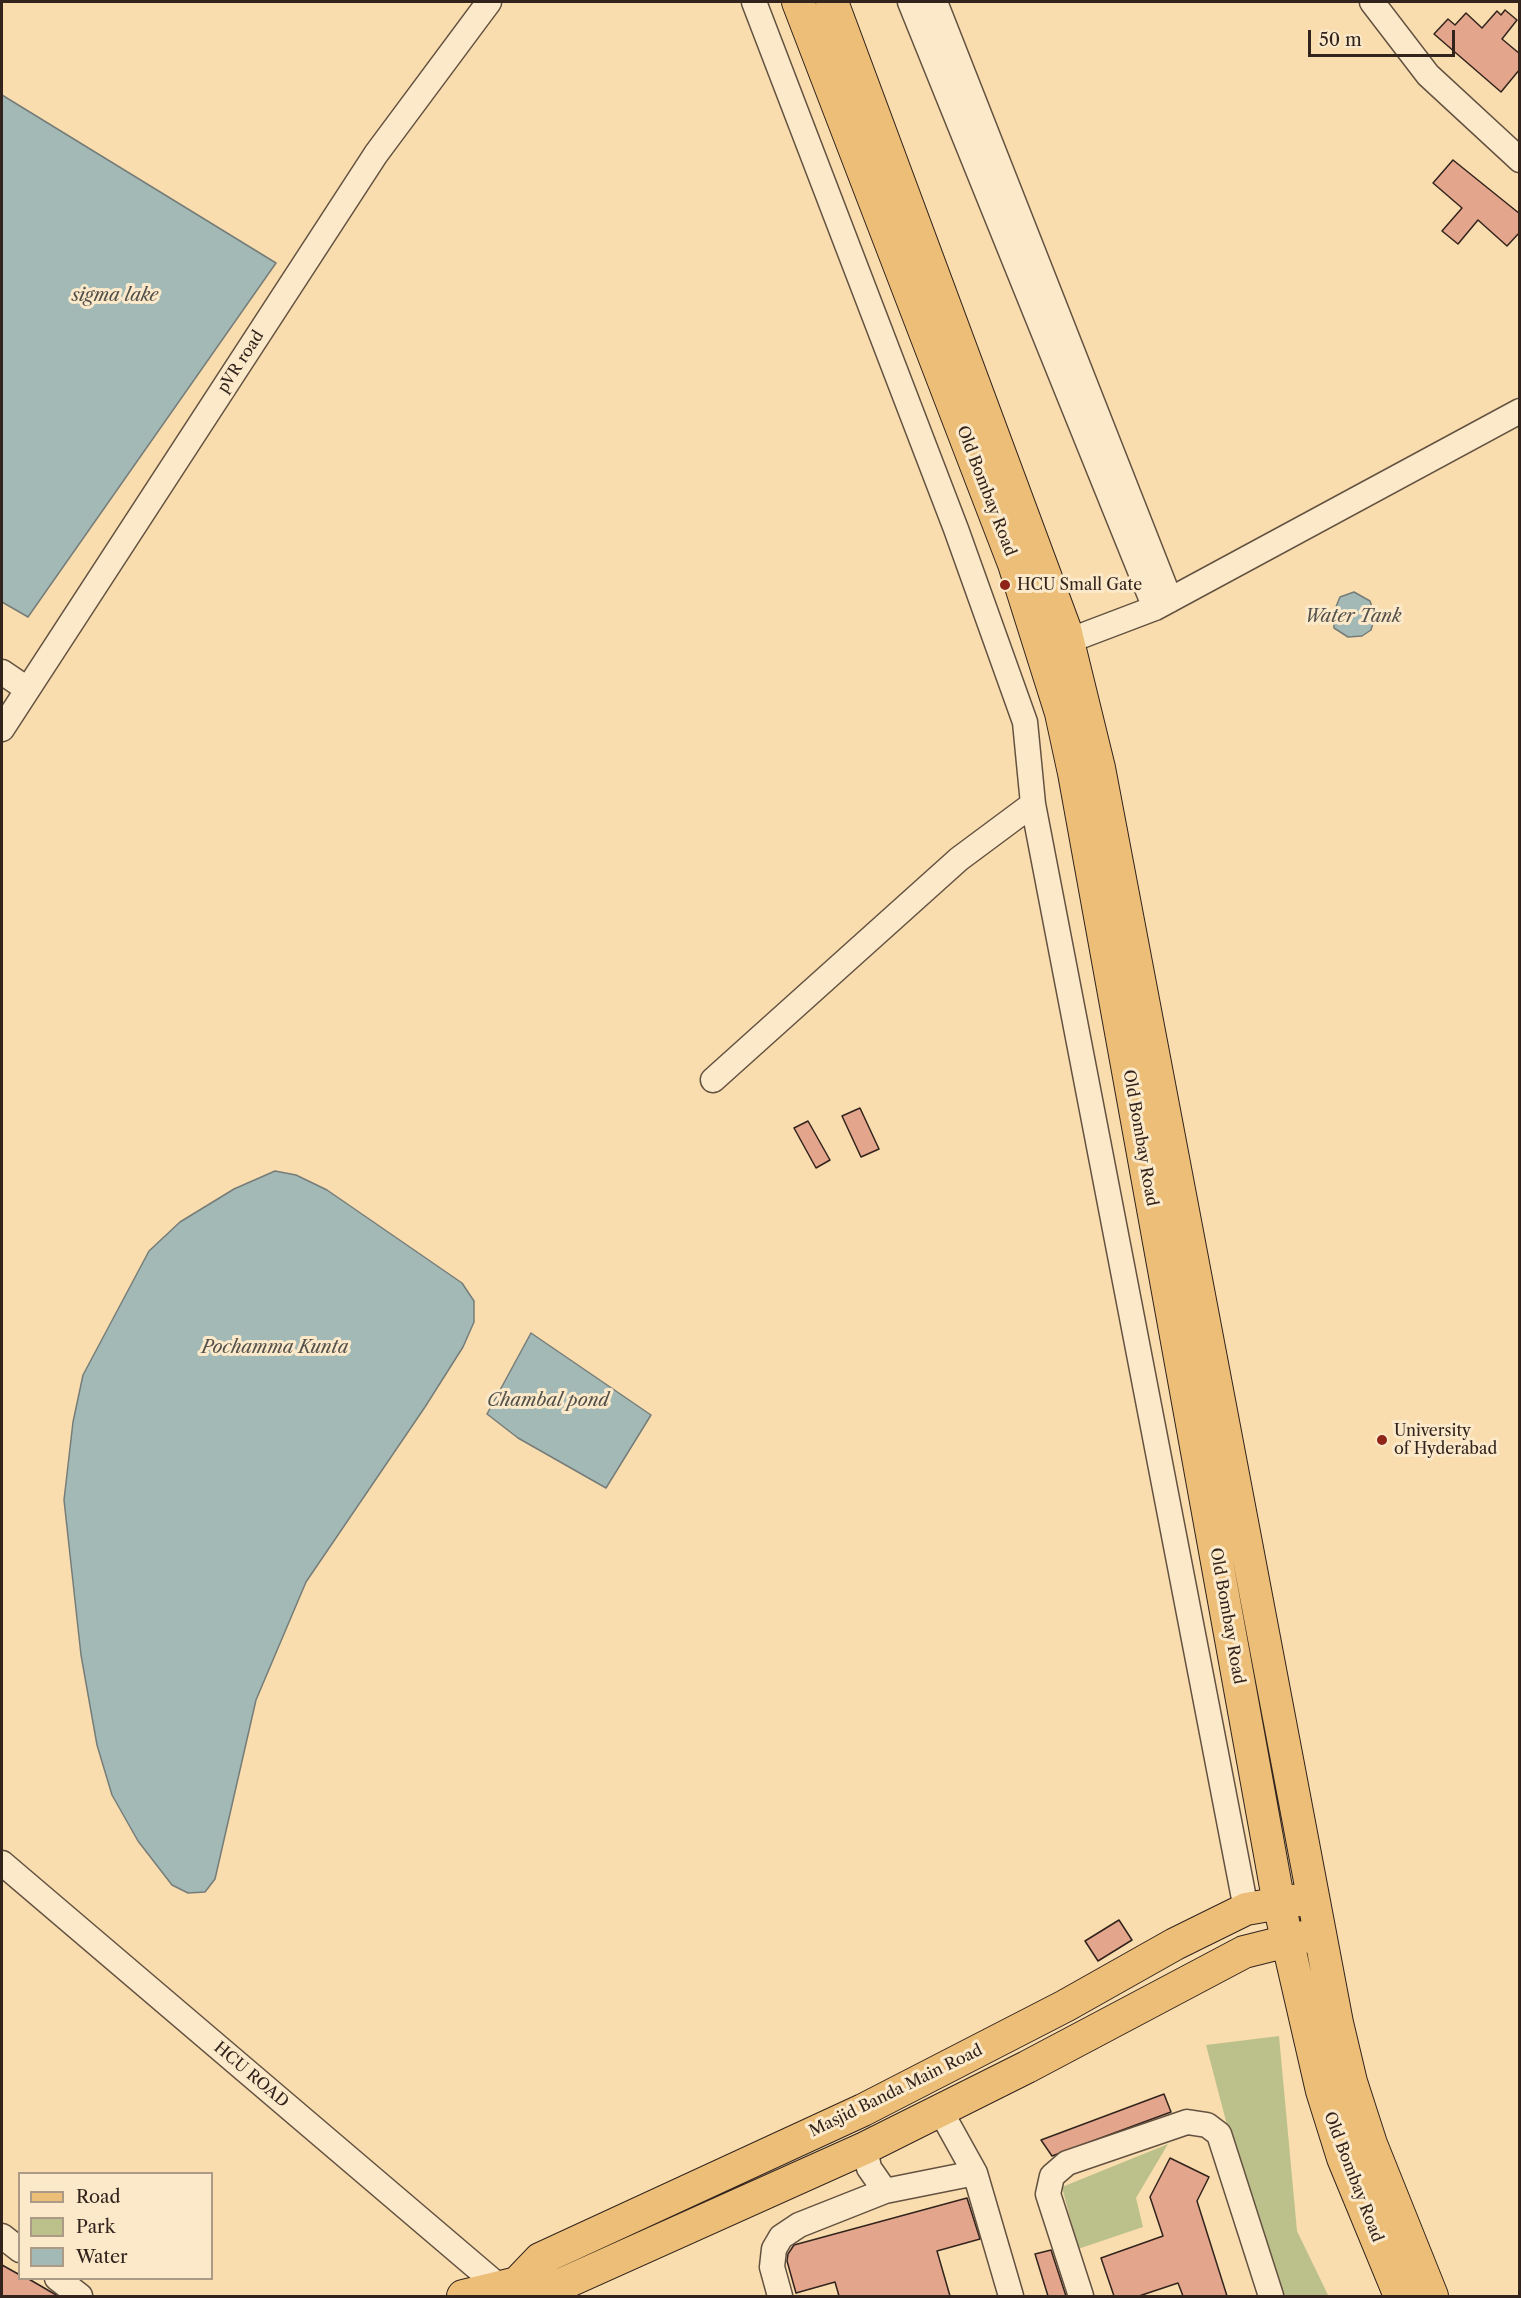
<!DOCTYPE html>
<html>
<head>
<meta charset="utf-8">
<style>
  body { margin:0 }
  #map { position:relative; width:1521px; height:2298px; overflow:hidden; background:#f9ddae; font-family:"Libre Caslon Text",serif }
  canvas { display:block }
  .frame { position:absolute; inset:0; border:3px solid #32241d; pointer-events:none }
  .legend { position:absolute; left:18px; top:2172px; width:195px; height:108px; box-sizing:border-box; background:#fbe9ca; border:2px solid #ab9a85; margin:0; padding:8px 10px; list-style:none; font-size:18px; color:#32241d }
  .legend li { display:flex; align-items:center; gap:12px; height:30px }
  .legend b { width:30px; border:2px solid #ab9a85 }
  .scale { position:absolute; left:1308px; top:30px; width:147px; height:27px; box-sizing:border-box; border:3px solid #32241d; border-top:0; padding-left:8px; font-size:18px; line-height:21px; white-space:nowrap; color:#32241d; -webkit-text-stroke:4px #fbe9ca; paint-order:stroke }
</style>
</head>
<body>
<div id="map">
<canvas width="1521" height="2298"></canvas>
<div class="frame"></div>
<ul class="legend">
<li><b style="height:8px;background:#ecbe77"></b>Road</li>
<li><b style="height:16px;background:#bcc18b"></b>Park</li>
<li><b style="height:16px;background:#a3b9b6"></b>Water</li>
</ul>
<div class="scale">50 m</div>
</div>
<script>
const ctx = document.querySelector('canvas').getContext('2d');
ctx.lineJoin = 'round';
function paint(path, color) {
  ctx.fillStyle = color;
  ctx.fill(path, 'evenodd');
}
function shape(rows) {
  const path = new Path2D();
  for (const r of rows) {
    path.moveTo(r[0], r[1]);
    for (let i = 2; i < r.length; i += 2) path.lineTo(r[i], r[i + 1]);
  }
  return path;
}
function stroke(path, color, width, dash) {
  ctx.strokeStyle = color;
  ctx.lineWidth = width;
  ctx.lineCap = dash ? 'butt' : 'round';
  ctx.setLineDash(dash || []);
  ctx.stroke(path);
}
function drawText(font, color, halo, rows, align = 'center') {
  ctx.font = font + ' "Libre Caslon Text",serif';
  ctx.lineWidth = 6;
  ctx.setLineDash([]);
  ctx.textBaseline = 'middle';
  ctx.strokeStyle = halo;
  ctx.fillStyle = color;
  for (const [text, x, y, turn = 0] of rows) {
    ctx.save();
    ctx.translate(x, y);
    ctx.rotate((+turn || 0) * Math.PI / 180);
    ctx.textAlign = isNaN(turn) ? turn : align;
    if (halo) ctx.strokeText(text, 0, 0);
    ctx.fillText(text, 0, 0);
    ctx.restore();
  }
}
paint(shape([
  [1279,2036,1297,2231,1328,2295,1327,2296,1281,2296,1247,2201,1206,2045],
  [1168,2144,1136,2198,1143,2227,1078,2249,1062,2187]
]), '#bcc18b');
const water = shape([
  [2,95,276,263,28,617,2,602,2,95],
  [1354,592,1370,601,1375,616,1371,630,1362,636,1348,637,1334,628,1333,614,1340,597,1354,592],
  [275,1171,296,1175,327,1190,462,1283,474,1301,474,1322,463,1347,425,1407,306,1582,256,1700,215,1879,205,1892,188,1893,172,1885,138,1841,112,1795,97,1745,81,1655,64,1500,73,1422,83,1375,149,1251,180,1222,234,1189,275,1171],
  [531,1333,651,1415,606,1488,518,1438,487,1414,531,1333]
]);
paint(water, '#a3b9b6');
stroke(water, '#767d79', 1.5);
const building = shape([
  [1505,10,1517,20,1502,39,1520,54,1520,69,1501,92,1434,34,1448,19,1455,25,1466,13,1482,28,1497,11,1501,15,1505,10],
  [1453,160,1520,214,1520,232,1507,246,1478,220,1458,244,1442,231,1462,208,1433,183,1453,160],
  [860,1108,879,1149,861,1157,842,1116,860,1108],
  [808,1121,830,1160,816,1168,794,1128,808,1121],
  [1119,1920,1132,1940,1098,1961,1085,1941,1119,1920],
  [1164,2094,1171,2112,1052,2156,1041,2140,1164,2094],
  [1170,2158,1209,2177,1197,2201,1227,2296,1183,2296,1178,2283,1139,2296,1114,2296,1101,2258,1163,2236,1150,2197,1170,2158],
  [967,2198,980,2239,937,2251,950,2296,839,2296,835,2282,796,2293,787,2261,788,2254,794,2245,967,2198],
  [1051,2250,1066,2296,1048,2296,1035,2254,1051,2250],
  [2,2265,20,2275,20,2278,27,2278,58,2296,2,2296,2,2265]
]);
paint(building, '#e3a58b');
stroke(building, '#32241d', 1.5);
const minor = shape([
  [754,2,956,529,1025,722,1033,804,1246,1909],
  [910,2,1155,608],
  [935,2,1170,600],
  [1372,2,1428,75,1520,160],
  [1068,641,1155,608,1520,411],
  [2,672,27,689],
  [2,729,376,154,489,2],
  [713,1080,959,859,1033,804],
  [2,1863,501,2288],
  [940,2110,975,2173],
  [865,2148,869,2168,885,2191],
  [2,2236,20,2250],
  [57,2278,80,2296],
  [780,2296,772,2267,774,2249,781,2237,799,2225,885,2191,975,2173,1011,2296],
  [1081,2296,1048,2194,1052,2176,1067,2163,1187,2122,1207,2125,1219,2134,1271,2296]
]);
const major = shape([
  [798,2,1014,564,1061,713,1074,773,1279,1904,1322,2091,1343,2158,1400,2296],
  [832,2,1065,629,1099,768,1337,2023,1351,2082,1371,2144,1432,2296],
  [517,2283,540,2259,863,2110,1065,2006,1175,1944,1246,1909,1299,1900],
  [463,2296,517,2283,560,2285,865,2148,1027,2067,1244,1952,1308,1936]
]);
stroke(minor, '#645241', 27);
stroke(major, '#32241d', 34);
stroke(minor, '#fbe9ca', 24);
stroke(major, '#ecbe77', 32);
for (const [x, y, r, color] of [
  [1005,585,6,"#8f2418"],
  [1382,1440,6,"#8f2418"]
]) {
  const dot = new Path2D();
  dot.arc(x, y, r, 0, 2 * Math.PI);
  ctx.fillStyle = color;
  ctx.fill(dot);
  stroke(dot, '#fbe9ca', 2);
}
drawText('16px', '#32241d', '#fbe9ca', [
  ["pVR road",241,362,-57],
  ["Old Bombay Road",986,491,69],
  ["Old Bombay Road",1140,1138,80],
  ["Old Bombay Road",1227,1616,80],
  ["HCU ROAD",251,2075,40],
  ["Masjid Banda Main Road",896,2091,-26],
  ["Old Bombay Road",1353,2177,69]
]);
drawText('16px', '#32241d', '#fbe9ca', [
  ["HCU Small Gate",1017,585],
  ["University",1394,1431],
  ["of Hyderabad",1394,1449]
], 'left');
drawText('italic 18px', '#54514b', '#fbe9ca', [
  ["sigma lake",115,296],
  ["Water Tank",1353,617],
  ["Pochamma Kunta",275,1348],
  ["Chambal pond",548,1401]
]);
</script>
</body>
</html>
